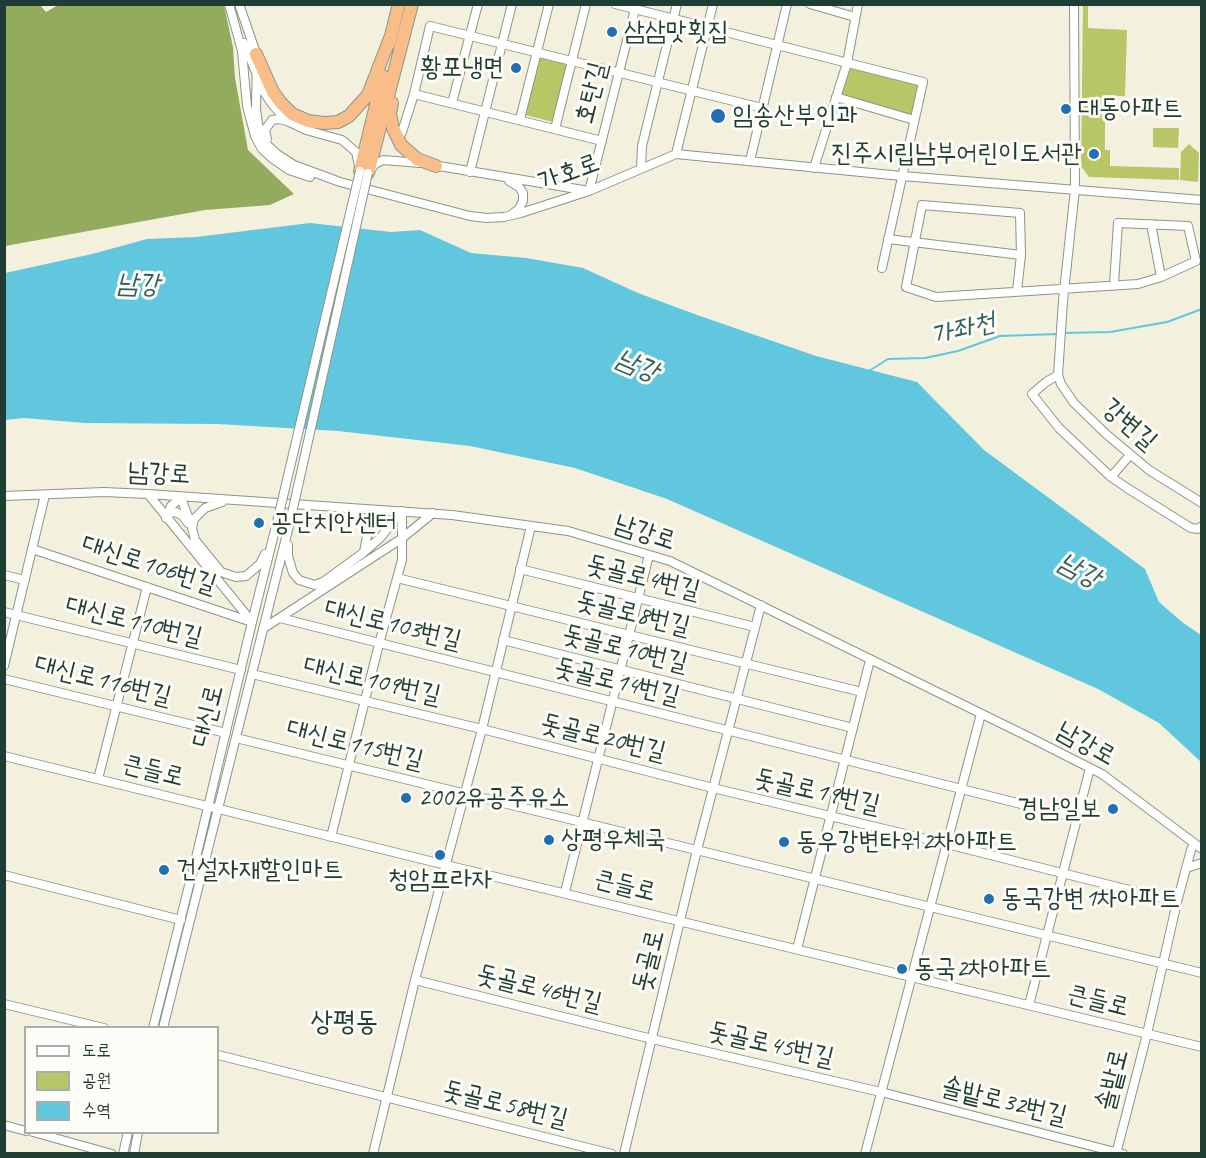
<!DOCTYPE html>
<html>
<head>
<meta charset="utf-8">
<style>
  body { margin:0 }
  #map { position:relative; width:1206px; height:1158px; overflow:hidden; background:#f4f0de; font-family:Caveat,"Poor Story",sans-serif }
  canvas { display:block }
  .frame { position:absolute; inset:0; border:6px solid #1f3d34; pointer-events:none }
  .legend { position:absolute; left:24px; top:1026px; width:195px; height:108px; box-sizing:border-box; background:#fdfcf7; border:2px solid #a4b0a9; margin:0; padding:8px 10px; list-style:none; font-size:18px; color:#1f3d34 }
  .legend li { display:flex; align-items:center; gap:12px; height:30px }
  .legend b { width:30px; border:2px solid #a4b0a9 }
</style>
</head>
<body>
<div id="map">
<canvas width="1206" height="1158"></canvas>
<div class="frame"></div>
<ul class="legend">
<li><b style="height:8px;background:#fff"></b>도로</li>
<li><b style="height:16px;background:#b8c668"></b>공원</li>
<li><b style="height:16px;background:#61c7de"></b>수역</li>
</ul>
</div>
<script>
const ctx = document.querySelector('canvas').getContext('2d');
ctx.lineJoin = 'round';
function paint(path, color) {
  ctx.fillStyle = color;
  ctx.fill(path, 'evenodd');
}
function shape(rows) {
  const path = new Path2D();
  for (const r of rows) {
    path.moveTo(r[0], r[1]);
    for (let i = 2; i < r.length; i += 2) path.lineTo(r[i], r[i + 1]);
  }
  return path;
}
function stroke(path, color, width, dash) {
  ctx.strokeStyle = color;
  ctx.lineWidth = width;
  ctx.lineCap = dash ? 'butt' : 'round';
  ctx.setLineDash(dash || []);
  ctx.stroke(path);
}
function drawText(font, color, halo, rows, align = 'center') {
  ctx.font = font + ' Caveat,"Poor Story",sans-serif';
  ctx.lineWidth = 6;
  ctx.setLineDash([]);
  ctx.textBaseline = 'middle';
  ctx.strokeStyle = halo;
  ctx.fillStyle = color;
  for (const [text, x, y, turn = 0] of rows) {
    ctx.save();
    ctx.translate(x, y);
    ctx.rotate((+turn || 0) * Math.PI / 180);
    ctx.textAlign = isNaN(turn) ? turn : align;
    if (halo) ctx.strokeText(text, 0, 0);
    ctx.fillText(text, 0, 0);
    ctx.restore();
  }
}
paint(shape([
  [1088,5,1088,28,1127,30,1125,96,1108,96,1108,102,1105,103,1105,150,1110,150,1110,166,1179,168,1179,180,1089,177,1081,166,1083,5],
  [540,56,568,63,553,122,525,115],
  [848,65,921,82,913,119,838,97],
  [1153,128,1179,128,1178,148,1153,147],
  [1189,144,1199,153,1198,182,1180,180,1181,152]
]), '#b8c668');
paint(shape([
  [60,4,224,5,233,47,235,78,248,150,294,194,270,205,205,210,5,246,5,5,40,5,46,12]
]), '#92ab5c');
paint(shape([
  [310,223,391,232,420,230,471,253,526,258,583,268,638,293,697,315,816,356,917,382,984,450,1145,569,1159,602,1182,622,1201,635,1201,762,1159,723,1098,689,667,499,575,468,470,446,338,431,217,424,85,423,24,418,5,420,5,273,92,254,147,239,196,237]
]), '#61c7de');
stroke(shape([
  [1064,333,1110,332,1167,322,1202,309],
  [869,371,888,359,925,358,958,351,1000,336,1058,334]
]), '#61c7de', 2);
const minor = shape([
  [229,4,242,51,247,106,255,136,262,149,273,159,289,170,310,177],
  [239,4,257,56,256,109,258,124,261,135,266,144,277,154,294,165,340,182,470,216,487,218,504,217,521,213,589,191,676,154,902,176,1202,200],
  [615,4,923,82,882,268],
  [810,4,855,17],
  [1074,4,1075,189,1063,301,1058,375,1061,384,1074,403,1106,434,1149,470,1202,503],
  [244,43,264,92,272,104,286,120],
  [414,94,602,141],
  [836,97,914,120],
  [452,103,478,4],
  [520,119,549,4],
  [555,129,586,4],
  [267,139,265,130,272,120,279,119,287,121,306,130,342,140,356,152,359,166],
  [398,139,402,132,414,94,430,26,762,108],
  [676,154,713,4],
  [750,161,787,4],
  [433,165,589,191,636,5],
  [641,168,642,146,677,4],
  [814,168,847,63,858,4],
  [369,172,375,164,383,160,420,163],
  [470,172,512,4],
  [509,181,519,187,523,193,523,201,519,209,512,214],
  [1151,224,1161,277],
  [888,239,1021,255],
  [1017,291,1021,255,1020,213,922,205,906,287,936,297,1138,284,1161,277,1196,261,1188,226,1118,223,1114,284],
  [1058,375,1046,382,1032,394,1059,428,1111,477,1127,488,1191,528,1198,529,1202,526],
  [1111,477,1130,455],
  [148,494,252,622],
  [4,496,104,492,148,494,452,515,568,531,670,561,1031,738,1102,774,1202,849],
  [222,502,205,508,194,519,192,528,195,540,221,572,236,577,246,576,260,564,265,554],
  [345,508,365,520,368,531,364,552],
  [168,514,175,512,182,515,188,523],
  [166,518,171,506,181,498,192,527],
  [288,545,288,556,293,573,299,580,315,585,323,582,363,553,381,537,401,511],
  [32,549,252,622],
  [520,569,755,627],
  [4,575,25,580],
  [397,578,862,692],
  [4,612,241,670],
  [280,618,1077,818],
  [264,628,401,539,433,513],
  [503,640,853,728],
  [4,666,45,495],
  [252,674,482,729,713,788,947,844,1177,902],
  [4,679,226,733],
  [236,738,1202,973],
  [4,756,446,865,1202,1047],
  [98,779,147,587],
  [331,837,379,644,402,560,402,511],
  [1186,868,1202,863],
  [4,875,181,920],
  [565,892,649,555],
  [797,949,870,660],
  [415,980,652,1039,881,1092,1123,1154],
  [4,1004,104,1028],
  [1029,1005,1090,768],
  [153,1028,194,866,252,622,278,518],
  [163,1028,290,522],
  [218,1055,612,1154],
  [4,1125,26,1131],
  [33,1132,112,1154],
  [123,1154,128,1132],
  [134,1154,138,1132],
  [373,1154,415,980,482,729,531,526],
  [624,1154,697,850,761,605],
  [865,1154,981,714],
  [1116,1154,1147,1034,1177,902,1191,850,1194,843]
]);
const highway = shape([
  [389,44,399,4],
  [256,54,273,92,281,103,292,114,308,121,324,123,338,122,349,116,368,95,391,36],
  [392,103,390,114,393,128,401,145,417,159,436,166],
  [360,171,383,76],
  [368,173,412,4]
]);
stroke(minor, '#8a9689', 10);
stroke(highway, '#8a9689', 14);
stroke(minor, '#fff', 8);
stroke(highway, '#f8bd89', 12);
const minorBridge = shape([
  [278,518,360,171],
  [290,522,368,173]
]);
stroke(minorBridge, '#8a9689', 10, []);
stroke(minorBridge, '#fff', 8);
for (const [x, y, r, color] of [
  [612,32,6,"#1f6fb2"],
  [516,68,6,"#1f6fb2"],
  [1066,109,6,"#1f6fb2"],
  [718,116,8,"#1f6fb2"],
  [1094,154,6,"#1f6fb2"],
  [259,523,6,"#1f6fb2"],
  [406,798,6,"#1f6fb2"],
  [1113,809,6,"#1f6fb2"],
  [549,840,6,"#1f6fb2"],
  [784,842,6,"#1f6fb2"],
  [440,855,6,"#1f6fb2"],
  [164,870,6,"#1f6fb2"],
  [989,899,6,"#1f6fb2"],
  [902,969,6,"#1f6fb2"]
]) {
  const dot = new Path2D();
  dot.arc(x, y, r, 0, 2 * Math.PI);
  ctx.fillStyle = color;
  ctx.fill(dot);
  stroke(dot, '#fdfcf7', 2);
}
drawText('26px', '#1f3d34', '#fdfcf7', [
  ["삼삼맛횟집",624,32],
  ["황포냉면",504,68,"right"],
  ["대동아파트",1078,109],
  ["임송산부인과",732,116],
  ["진주시립남부어린이도서관",1082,154,"right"],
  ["공단치안센터",271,523],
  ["2002유공주유소",418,798],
  ["경남일보",1101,809,"right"],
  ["상평우체국",561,840],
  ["동우강변타워2차아파트",796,842],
  ["건설자재할인마트",176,870],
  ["청암프라자",440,880,"center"],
  ["동국강변1차아파트",1001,899],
  ["동국2차아파트",914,969]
], 'left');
drawText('26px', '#1f3d34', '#fdfcf7', [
  ["호탄길",592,93,-76],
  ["가호로",569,173,-20],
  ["강변길",1129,425,41],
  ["남강로",159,474,3],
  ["남강로",645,533,18],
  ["대신로106번길",149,565,18],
  ["돗골로4번길",643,578,14],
  ["돗골로8번길",633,614,14],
  ["대신로110번길",134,622,14],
  ["대신로103번길",393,625,14],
  ["돗골로10번길",625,649,14],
  ["대신로116번길",103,681,14],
  ["대신로109번길",372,681,13],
  ["돗골로14번길",617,682,14],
  ["대신로",208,716,-76],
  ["돗골로20번길",603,738,14],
  ["남강로",1086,744,29],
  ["대신로115번길",355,745,14],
  ["큰들로",153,771,14],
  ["돗골로19번길",817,792,13],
  ["큰들로",625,886,14],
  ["돗골로",649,961,-76],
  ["돗골로46번길",539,989,14],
  ["큰들로",1098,1001,14],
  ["돗골로45번길",771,1045,13],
  ["솔밭로",1113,1080,-76],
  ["솔밭로32번길",1004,1102,14],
  ["돗골로58번길",505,1105,14]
]);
drawText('italic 27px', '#30605e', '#fdfcf7', [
  ["남강",138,285,2],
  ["가좌천",963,330,-14],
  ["남강",637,366,23],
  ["남강",1079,571,28]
]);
drawText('28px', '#1f3d34', '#fdfcf7', [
  ["상평동",344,1023]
]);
</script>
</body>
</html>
